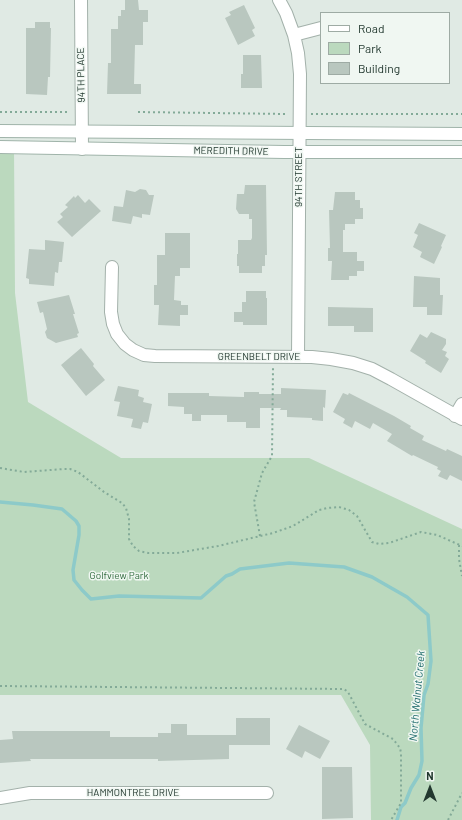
<!DOCTYPE html>
<html>
<head>
<meta charset="utf-8">
<style>
  body { margin:0 }
  #map { position:relative; width:462px; height:820px; overflow:hidden; background:#e0eae4; font-family:Barlow,sans-serif }
  canvas { display:block }
  .legend { position:absolute; left:320px; top:12px; width:130px; height:72px; box-sizing:border-box; background:#f0f7f2; border:1px solid #9eaba4; margin:0; padding:5px 7px; list-style:none; font-size:12px; color:#22382f }
  .legend li { display:flex; align-items:center; gap:8px; height:20px }
  .legend b { width:20px; border:1px solid #9eaba4 }
  .north { position:absolute; left:410px; top:768px; width:40px; height:40px; -webkit-text-stroke:3px #f0f7f2; paint-order:stroke; rotate:0deg; font-size:11px; font-weight:700; line-height:16px; text-align:center; color:#22382f }
  .north::after { content:''; display:block; margin:auto; width:14px; height:18px; background:#22382f; clip-path:polygon(50% 0,100% 100%,50% 72%,0 100%) }
</style>
</head>
<body>
<div id="map">
<canvas width="462" height="820"></canvas>
<ul class="legend">
<li><b style="height:5px;background:#fff"></b>Road</li>
<li><b style="height:11px;background:#bbd9be"></b>Park</li>
<li><b style="height:11px;background:#b9c7bf"></b>Building</li>
</ul>
<div class="north">N</div>
</div>
<script>
const ctx = document.querySelector('canvas').getContext('2d');
ctx.lineJoin = 'round';
function paint(path, color) {
  ctx.fillStyle = color;
  ctx.fill(path, 'evenodd');
}
function shape(rows) {
  const path = new Path2D();
  for (const r of rows) {
    path.moveTo(r[0], r[1]);
    for (let i = 2; i < r.length; i += 2) path.lineTo(r[i], r[i + 1]);
  }
  return path;
}
function stroke(path, color, width, dash) {
  ctx.strokeStyle = color;
  ctx.lineWidth = width;
  ctx.lineCap = dash ? 'butt' : 'round';
  ctx.setLineDash(dash || []);
  ctx.stroke(path);
}
function drawText(font, color, halo, rows, align = 'center') {
  ctx.font = font + ' Barlow,sans-serif';
  ctx.lineWidth = 3;
  ctx.setLineDash([]);
  ctx.textBaseline = 'middle';
  ctx.strokeStyle = halo;
  ctx.fillStyle = color;
  for (const [text, x, y, turn = 0] of rows) {
    ctx.save();
    ctx.translate(x, y);
    ctx.rotate((+turn || 0) * Math.PI / 180);
    ctx.textAlign = isNaN(turn) ? turn : align;
    if (halo) ctx.strokeText(text, 0, 0);
    ctx.fillText(text, 0, 0);
    ctx.restore();
  }
}
paint(shape([
  [0,147,14,147,15,293,28,402,121,458,309,458,462,529,462,820,371,820,370,745,341,695,0,695]
]), '#bbd9be');
stroke(shape([
  [0,502,33,505,62,509,76,521,79,526,79,535,73,570,74,580,82,590,91,599,119,596,201,598,226,576,232,574,240,569,289,563,344,567,372,577,407,597,428,615,431,661,428,684,424,695,421,728,422,761,419,775,411,788,405,803,401,807,397,820]
]), '#8dcac9', 3.5);
paint(shape([
  [125,0,138,0,139,10,148,10,148,22,143,22,143,45,135,45,134,84,141,84,141,94,107,94,108,63,111,63,111,29,118,29,118,16,121,16,121,10,125,10],
  [244,5,255,28,252,30,255,36,238,45,225,18,231,15,229,12],
  [35,22,50,22,50,28,51,28,50,77,48,77,47,95,26,94,26,28,35,28],
  [243,55,261,55,262,88,241,88,241,74,243,74],
  [245,185,266,185,267,255,265,255,265,266,262,266,262,273,239,273,239,266,237,266,237,254,238,254,238,240,251,240,252,238,252,219,249,219,249,214,239,214,236,209,237,194,244,194],
  [140,189,146,190,149,195,154,195,150,215,142,214,142,218,133,216,131,224,112,221,114,206,123,207,126,190,135,192],
  [335,192,355,192,355,200,360,200,360,208,363,208,363,219,355,219,355,224,345,224,345,230,343,230,343,252,357,252,357,261,364,261,364,271,357,271,357,276,349,276,349,280,331,280,332,261,328,261,328,248,330,248,329,210,333,210],
  [78,195,85,203,89,199,101,211,72,237,57,222,63,217,60,214,68,207,65,205,74,196,75,198],
  [419,223,446,235,441,246,442,247,434,264,420,257,422,252,413,247,418,235,414,233],
  [165,233,190,233,190,268,180,268,180,276,175,276,174,300,181,301,181,305,188,305,188,315,180,315,180,326,158,325,159,305,154,305,154,285,157,285,157,255,165,255],
  [45,240,64,242,62,262,59,262,58,273,55,272,54,286,29,284,29,279,26,278,29,249,45,250],
  [414,276,440,278,440,295,443,295,442,315,427,315,427,307,413,307],
  [246,291,266,291,266,298,267,298,267,325,243,325,243,322,234,322,234,312,242,312,242,302,246,302],
  [69,295,75,314,73,314,79,333,77,334,78,337,56,343,47,338,45,332,47,329,43,312,40,313,37,302],
  [328,307,373,308,373,332,354,332,354,326,328,326],
  [431,332,446,339,446,344,442,350,447,352,445,356,449,359,441,373,425,363,426,361,410,351,420,334,427,338],
  [81,348,94,364,93,366,105,380,86,396,61,365],
  [118,386,139,390,138,396,144,398,143,402,152,404,148,423,143,422,141,429,131,427,133,419,117,416,120,402,114,401],
  [281,388,326,390,325,408,323,407,323,421,312,420,312,418,287,417,287,410,280,410,281,408,260,408,260,428,246,428,246,422,227,422,227,415,201,415,201,421,192,421,192,414,184,414,184,407,168,406,168,393,209,393,209,396,244,397,244,392,259,392,259,394,281,394],
  [343,393,348,395,349,393,394,416,411,426,410,428,424,436,422,440,446,451,447,449,462,456,462,481,450,475,447,480,438,476,441,471,437,469,438,467,413,455,412,456,387,441,392,434,373,423,370,429,355,421,352,428,343,423,345,419,333,412],
  [236,718,270,718,270,745,229,745,229,759,158,761,158,759,30,759,31,761,0,763,0,740,13,739,12,731,110,731,110,737,158,737,158,733,171,733,171,724,187,724,187,735,236,735],
  [299,725,330,741,320,759,305,751,302,758,286,749],
  [322,767,352,767,353,818,322,819]
]), '#b9c7bf');
const street = shape([
  [81,0,82,149],
  [279,0,286,13,294,35,298,53,300,74,298,357],
  [294,35,321,28],
  [112,267,111,312,113,324,117,334,125,344,133,350,144,355,155,356,312,357,331,359,353,363,372,369,391,379,462,419],
  [455,416,462,404],
  [0,798,30,793,267,793]
]);
const secondary = shape([
  [0,131,462,134],
  [0,147,284,152,462,152]
]);
stroke(street, '#a3b1aa', 14);
stroke(secondary, '#a0b4aa', 14);
stroke(shape([
  [0,112,70,112],
  [138,112,287,114],
  [311,114,462,114],
  [0,468,24,472,64,469,70,469,78,472,104,492,122,503,126,508,129,519,129,539,133,546,139,551,148,553,177,553,218,546,273,533,293,526,319,510,327,508,339,507,349,510,357,516,372,542,379,544,389,543,421,532,437,535,462,546],
  [260,536,254,502,262,473,272,456,273,368],
  [459,545,459,559,462,576],
  [0,686,344,689,348,692,365,724,393,739,400,748,401,753,401,803,391,820],
  [448,820,462,793]
]), '#83aa98', 2, [2, 3]);
stroke(street, '#fff', 12);
stroke(secondary, '#fff', 12);
drawText('10px', '#22382f', '#f0f7f2', [
  ["94TH PLACE",81,75,-91],
  ["MEREDITH DRIVE",231,151,1],
  ["94TH STREET",299,177,-90],
  ["GREENBELT DRIVE",259,357],
  ["HAMMONTREE DRIVE",133,793]
]);
drawText('10px', '#316b3e', '#f0f7f2', [
  ["Golfview Park",119,576]
]);
drawText('italic 11px', '#226e6e', '#f0f7f2', [
  ["North Walnut Creek",417,696,-85]
]);
</script>
</body>
</html>
